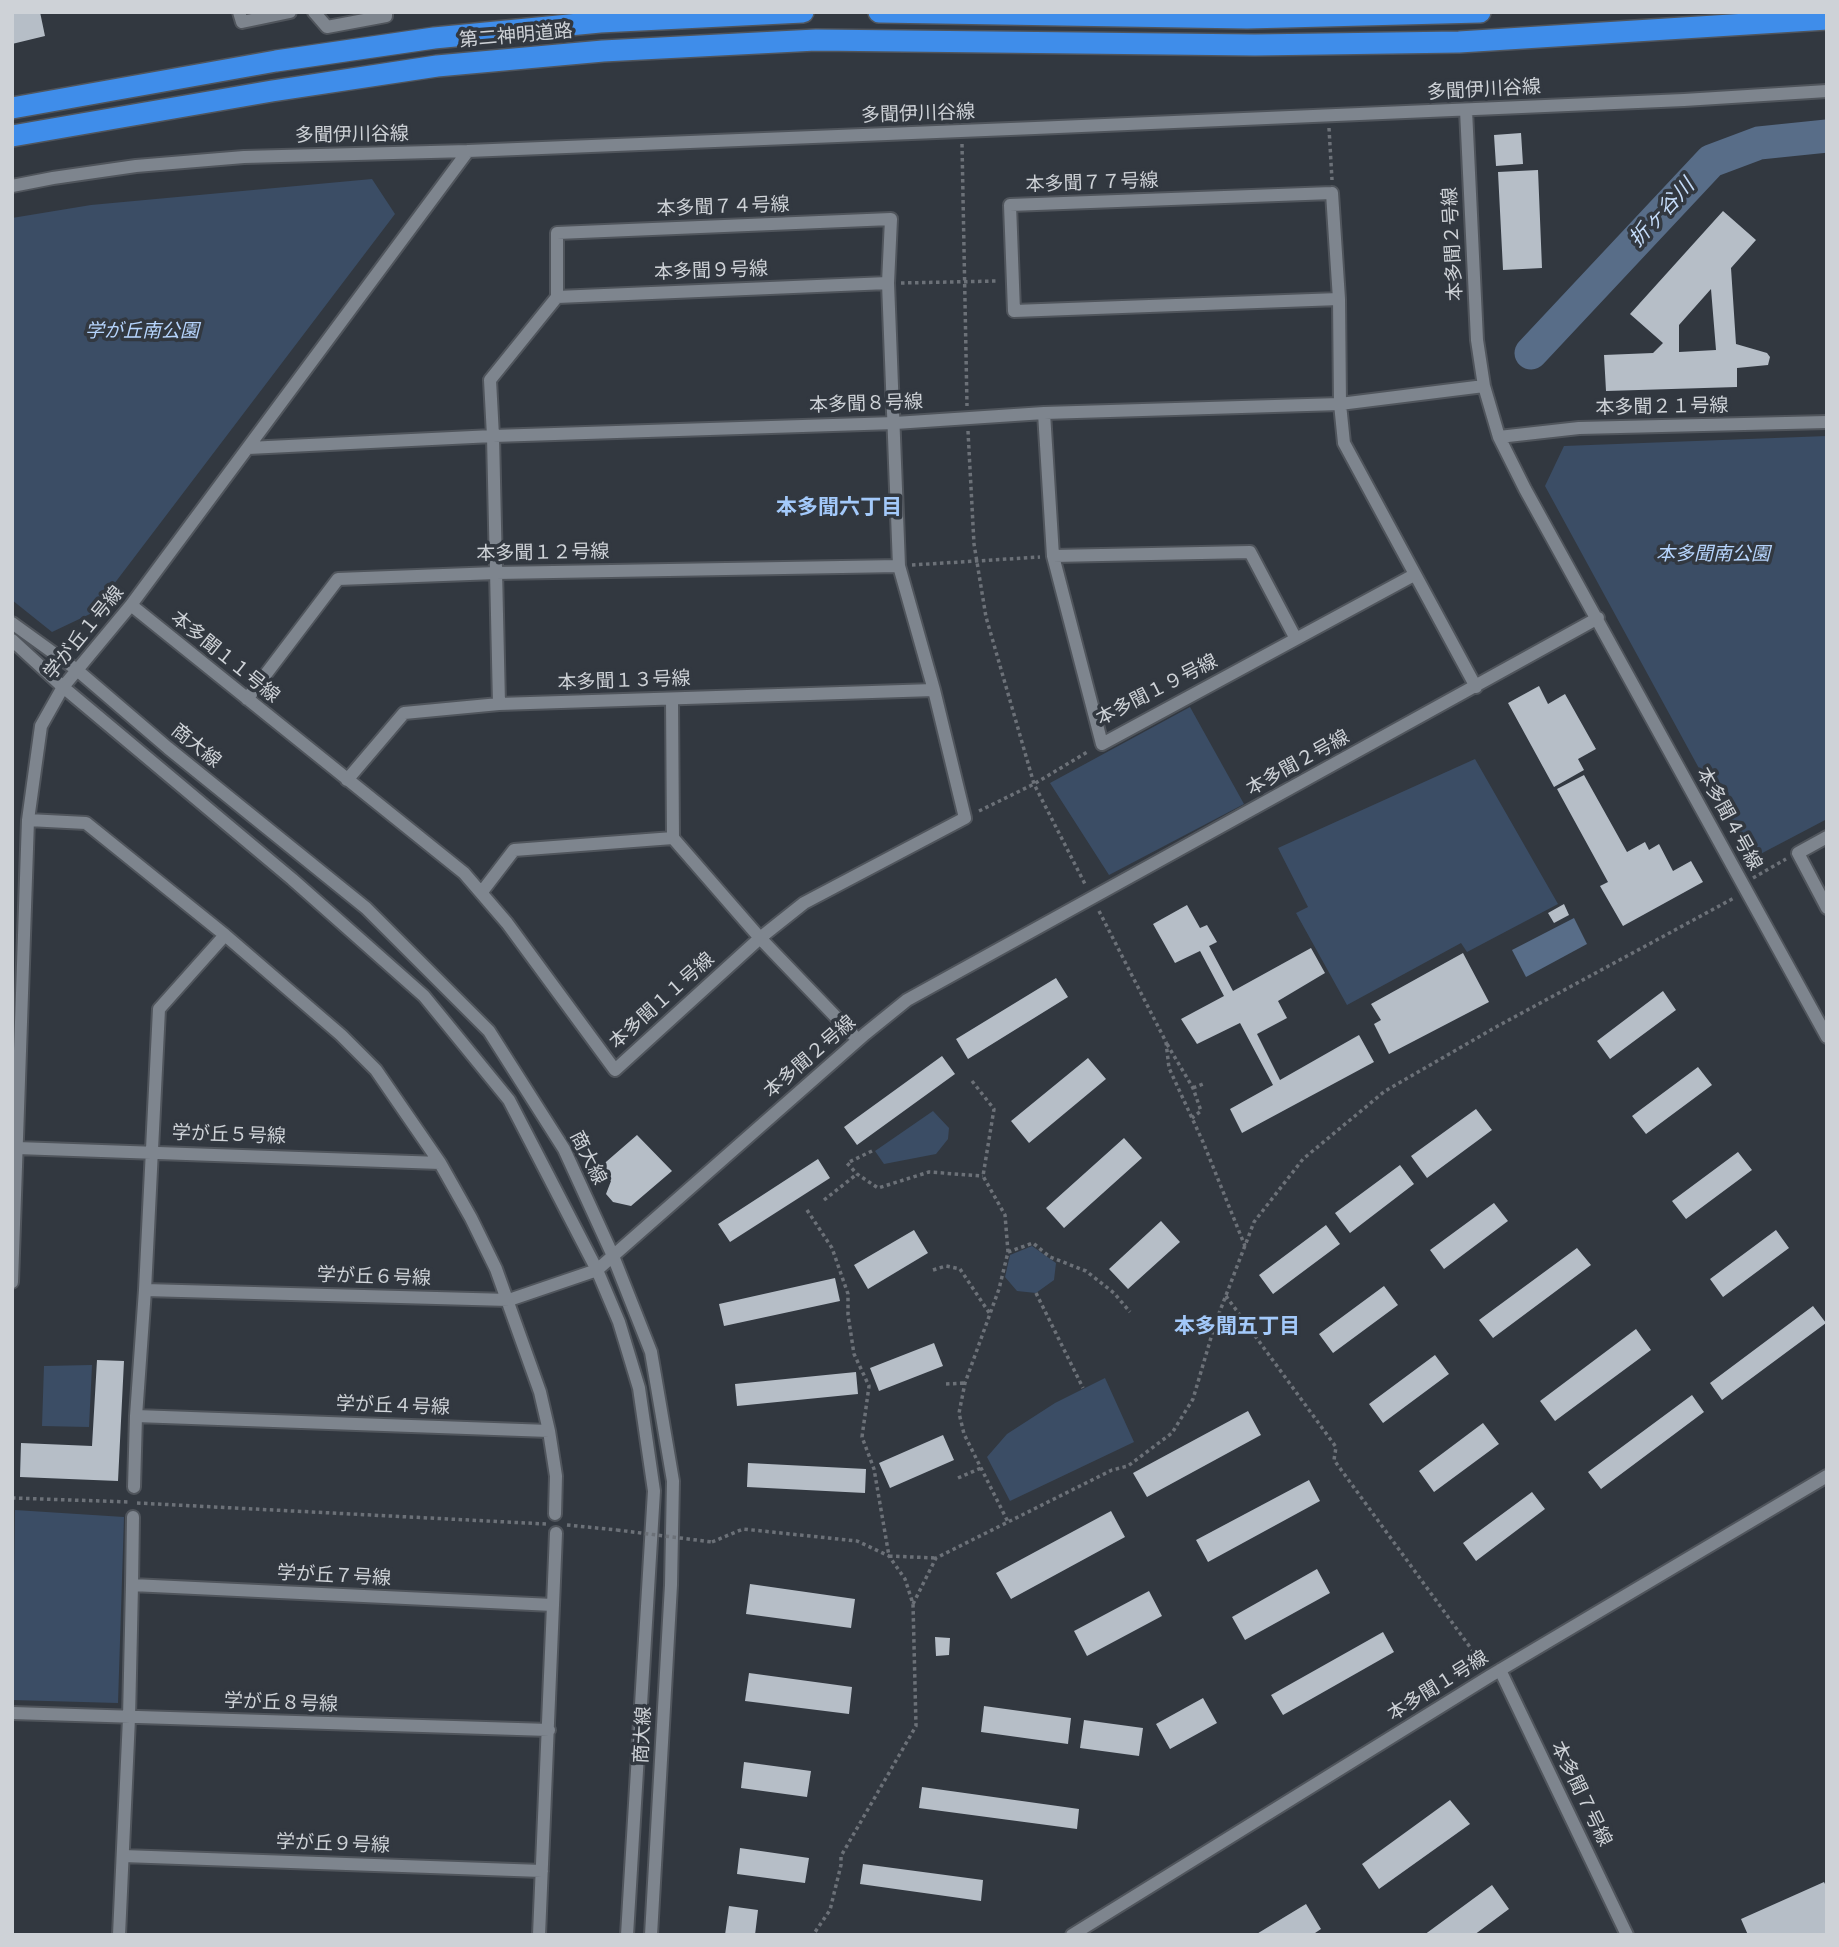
<!DOCTYPE html>
<html>
<head>
<meta charset="utf-8">
<style>
  body { margin:0 }
  #map { position:relative; width:1839px; height:1947px; overflow:hidden; background:#323840; font-family:"Roboto Serif",serif }
  canvas { display:block }
  .frame { position:absolute; inset:0; border:14px solid #ced2d7; pointer-events:none }
</style>
</head>
<body>
<div id="map">
<canvas width="1839" height="1947"></canvas>
<div class="frame"></div>
</div>
<script>
const ctx = document.querySelector('canvas').getContext('2d');
ctx.lineJoin = 'round';
function paint(path, color) {
  ctx.fillStyle = color;
  ctx.fill(path, 'evenodd');
}
function shape(rows) {
  const path = new Path2D();
  for (const r of rows) {
    path.moveTo(r[0], r[1]);
    for (let i = 2; i < r.length; i += 2) path.lineTo(r[i], r[i + 1]);
  }
  return path;
}
function stroke(path, color, width, dash) {
  ctx.strokeStyle = color;
  ctx.lineWidth = width;
  ctx.lineCap = dash ? 'butt' : 'round';
  ctx.setLineDash(dash || []);
  ctx.stroke(path);
}
function drawText(font, color, halo, rows, align = 'center') {
  ctx.font = font + ' "Roboto Serif","Noto Sans JP",serif';
  ctx.lineWidth = 7;
  ctx.setLineDash([]);
  ctx.textBaseline = 'middle';
  ctx.strokeStyle = halo;
  ctx.fillStyle = color;
  for (const [text, x, y, turn = 0] of rows) {
    ctx.save();
    ctx.translate(x, y);
    ctx.rotate((+turn || 0) * Math.PI / 180);
    ctx.textAlign = isNaN(turn) ? turn : align;
    if (halo) ctx.strokeText(text, 0, 0);
    ctx.fillText(text, 0, 0);
    ctx.restore();
  }
}
paint(shape([
  [372,179,395,214,92,613,52,632,12,600,12,218,91,205],
  [1827,436,1827,819,1749,860,1545,486,1564,446],
  [1190,707,1244,804,1109,875,1050,783],
  [1475,759,1558,904,1467,952,1461,943,1347,1005,1296,913,1308,907,1278,848],
  [933,1111,949,1128,948,1139,936,1154,884,1164,875,1151],
  [1032,1246,1056,1263,1054,1280,1036,1293,1017,1291,1005,1277,1010,1255],
  [92,1365,89,1427,42,1426,44,1366],
  [1105,1378,1134,1442,1010,1501,987,1457,1007,1434,1055,1403],
  [15,1510,124,1517,118,1703,12,1700]
]), '#3b4d65');
paint(shape([
  [1574,918,1587,944,1526,977,1512,950]
]), '#586d88');
stroke(shape([
  [1531,353,1711,161,1759,143,1827,136]
]), '#586d88', 33);
paint(shape([
  [12,12,40,12,45,36,12,44],
  [1521,133,1523,164,1496,166,1494,135],
  [1538,170,1542,268,1503,270,1498,172],
  [1723,211,1756,240,1731,268,1736,344,1767,353,1770,357,1768,365,1737,368,1737,387,1606,391,1604,355,1653,353,1663,343,1630,314],
  [1711,289,1716,350,1679,352,1679,325],
  [1539,686,1548,704,1565,694,1596,749,1578,759,1584,770,1554,787,1508,703],
  [1584,775,1627,852,1645,842,1649,850,1659,844,1673,871,1691,861,1703,882,1623,926,1600,886,1608,882,1557,789],
  [1564,904,1569,915,1554,923,1548,913],
  [1187,905,1200,928,1207,925,1217,942,1209,946,1233,991,1311,948,1325,973,1278,1001,1287,1018,1257,1034,1280,1080,1359,1035,1374,1062,1242,1133,1230,1109,1273,1085,1240,1023,1197,1044,1181,1019,1224,996,1200,951,1175,963,1153,924],
  [1463,953,1489,1002,1389,1054,1374,1024,1381,1020,1371,1004],
  [1056,978,1068,997,968,1059,956,1039],
  [1663,991,1676,1010,1610,1059,1597,1041],
  [942,1056,955,1074,857,1145,844,1127],
  [1088,1058,1106,1079,1029,1143,1011,1121],
  [1698,1067,1712,1085,1646,1134,1632,1116],
  [1476,1109,1492,1130,1427,1178,1411,1156],
  [637,1135,672,1171,631,1206,613,1202,606,1194,611,1181,599,1168],
  [1124,1138,1142,1158,1064,1228,1046,1208],
  [1738,1152,1752,1170,1686,1219,1672,1201],
  [818,1159,830,1178,730,1242,718,1224],
  [1400,1165,1414,1184,1350,1233,1335,1213],
  [1494,1203,1508,1221,1444,1269,1430,1250],
  [1161,1221,1180,1242,1128,1289,1109,1269],
  [1326,1225,1340,1244,1273,1294,1259,1275],
  [914,1230,928,1253,868,1289,854,1265],
  [1776,1230,1789,1248,1723,1297,1710,1279],
  [1577,1248,1591,1265,1493,1338,1479,1320],
  [835,1278,840,1301,724,1326,719,1304],
  [1384,1286,1398,1305,1333,1353,1319,1334],
  [1813,1306,1826,1323,1722,1400,1710,1383],
  [1636,1329,1651,1350,1555,1421,1540,1401],
  [934,1343,943,1366,879,1391,870,1368],
  [1435,1355,1449,1374,1383,1423,1369,1404],
  [97,1360,124,1361,118,1481,20,1477,21,1443,92,1446],
  [856,1372,858,1394,737,1406,735,1384],
  [1692,1395,1704,1412,1601,1489,1588,1472],
  [1248,1411,1261,1435,1147,1497,1133,1473],
  [1483,1423,1499,1444,1434,1492,1419,1471],
  [943,1435,954,1460,890,1488,879,1463],
  [748,1463,866,1469,865,1493,747,1487],
  [1309,1480,1320,1501,1208,1562,1196,1540],
  [1532,1492,1545,1509,1476,1561,1463,1543],
  [1111,1511,1125,1537,1011,1599,996,1573],
  [1317,1569,1330,1593,1245,1640,1232,1617],
  [750,1584,855,1599,851,1628,746,1614],
  [1149,1591,1162,1616,1087,1656,1074,1631],
  [1383,1632,1394,1652,1283,1715,1271,1695],
  [935,1637,950,1638,949,1655,936,1656],
  [749,1673,852,1687,849,1714,745,1701],
  [1203,1698,1217,1723,1170,1749,1156,1724],
  [984,1706,1071,1718,1068,1744,981,1732],
  [1084,1720,1143,1728,1139,1756,1080,1748],
  [744,1762,811,1771,807,1797,741,1788],
  [922,1787,1079,1809,1077,1829,919,1808],
  [1450,1800,1470,1824,1379,1889,1362,1864],
  [740,1848,809,1858,805,1883,737,1874],
  [863,1864,983,1880,981,1901,860,1884],
  [1824,1882,1827,1888,1827,1934,1748,1935,1741,1919],
  [1492,1885,1509,1909,1474,1935,1424,1935],
  [1306,1904,1321,1929,1312,1935,1255,1935],
  [729,1906,758,1910,755,1935,725,1935]
]), '#b6bec7');
const minor = shape([
  [239,12,242,22,290,12],
  [314,12,327,27,386,16,386,12],
  [1466,110,1477,340,1484,386,1499,437,1525,489,1827,1037],
  [12,186,53,178,136,166,244,157,468,151,1035,128,1684,100,1827,91],
  [1332,193,1339,299,1014,311,1010,205,1332,193],
  [557,297,557,233,891,219,888,283],
  [1339,299,1340,404,1344,443,1476,687],
  [1044,413,1053,556,1102,744,1414,575],
  [1499,437,1579,428,1827,422],
  [248,448,493,436,895,423,1044,413,1340,404,1484,386],
  [1053,556,1250,552,1296,639],
  [131,605,464,873,507,923,615,1070,760,938,804,903,965,818,934,690,899,566,888,283,557,297,490,380,493,436,499,704],
  [12,623,77,670,168,748,366,908,489,1031,564,1149,613,1256,651,1352,673,1481,671,1585,651,1935],
  [12,640,63,687,292,879,424,996,509,1100,597,1270,619,1322,639,1388,654,1491,627,1935],
  [247,699,338,579,496,573,899,566],
  [672,699,673,838,760,938,858,1040],
  [347,780,404,713,499,704,934,690],
  [28,820,86,823,225,935,341,1035,376,1070,440,1163,471,1218,496,1269,540,1392,549,1431,136,1416,145,1290,159,1009,225,935],
  [1827,837,1798,853,1827,908],
  [481,893,514,850,673,838],
  [17,1148,440,1163],
  [12,1282,28,820,41,726,63,687,131,605,468,151],
  [145,1290,509,1300,597,1270,865,1034,907,1000,1598,618],
  [549,1431,556,1476,555,1514],
  [134,1487,136,1416],
  [132,1585,133,1517],
  [553,1605,556,1533],
  [1500,1670,1627,1935],
  [12,1713,549,1730],
  [123,1856,542,1871],
  [119,1935,129,1718,132,1585,553,1605,539,1935],
  [1072,1935,1490,1676,1827,1476]
]);
const highway = shape([
  [879,12,1247,18,1480,12],
  [12,108,276,61,434,38,600,22,803,12],
  [12,136,272,91,437,66,603,51,816,40,1255,45,1459,42,1827,19]
]);
stroke(minor, '#50555c', 16);
stroke(highway, '#50555c', 24);
stroke(shape([
  [1329,128,1332,180],
  [962,144,967,406],
  [901,283,998,281],
  [968,431,974,544,986,617,1034,784,1086,886],
  [912,565,1040,557],
  [979,811,1034,784,1089,751],
  [1753,878,1786,859],
  [1099,911,1166,1042,1169,1068,1203,1142,1245,1246],
  [1167,1044,1193,1088,1201,1111,1192,1118],
  [972,1081,994,1109,983,1176,1005,1215,1008,1252,999,1289,965,1383,959,1413,964,1434,1008,1522],
  [1193,1088,1203,1084],
  [872,1151,847,1163,857,1174,878,1188,929,1172,983,1176],
  [824,1200,857,1174],
  [807,1210,832,1248,848,1294,848,1315,854,1354,869,1386,862,1437,874,1469,889,1556,936,1558],
  [1008,1252,1033,1243,1050,1257,1086,1271,1114,1293,1130,1312],
  [933,1270,946,1266,960,1269,990,1314],
  [1036,1293,1083,1388],
  [1226,1296,1336,1447,1334,1460,1483,1665],
  [946,1384,965,1383],
  [958,1478,981,1468],
  [12,1498,130,1502],
  [137,1503,546,1524],
  [567,1525,617,1530],
  [712,1542,743,1529,857,1541,889,1556,905,1579,913,1604,916,1726,841,1856,841,1865,830,1910,813,1935],
  [913,1604,936,1558,1112,1470,1128,1466,1172,1433,1193,1399,1215,1324,1254,1222,1303,1159,1385,1091,1496,1027,1734,898]
]), '#6c7178', 3.5, [3.5, 3.5]);
stroke(minor, '#7e858e', 12);
stroke(highway, '#3f8dea', 21);
stroke(shape([
  [617,1530,712,1542]
]), '#6c7178', 3.5, [3.5, 3.5]);
drawText('19px', '#ced2d7', '#323840', [
  ["第二神明道路",516,36,-5],
  ["多聞伊川谷線",1484,90,-3],
  ["多聞伊川谷線",918,114,-2],
  ["多聞伊川谷線",352,135,-1],
  ["本多聞７７号線",1092,183,-2],
  ["本多聞７４号線",723,207,-2],
  ["本多聞２号線",1453,244,-93],
  ["本多聞９号線",711,271,-2],
  ["本多聞８号線",866,404,-2],
  ["本多聞２１号線",1662,407,-1],
  ["本多聞１２号線",543,553,-1],
  ["学が丘１号線",84,633,-51],
  ["本多聞１１号線",225,657,39],
  ["本多聞１３号線",624,681,-2],
  ["本多聞１９号線",1157,690,-27],
  ["商大線",196,746,39],
  ["本多聞２号線",1298,763,-29],
  ["本多聞４号線",1729,819,61],
  ["本多聞１１号線",662,1001,-42],
  ["本多聞２号線",810,1057,-41],
  ["学が丘５号線",229,1135,2],
  ["商大線",588,1158,63],
  ["学が丘６号線",374,1277,2],
  ["学が丘４号線",393,1406,2],
  ["学が丘７号線",334,1576,3],
  ["本多聞１号線",1438,1686,-32],
  ["学が丘８号線",281,1703,2],
  ["商大線",643,1735,-87],
  ["本多聞７号線",1581,1794,64],
  ["学が丘９号線",333,1844,2]
]);
drawText('italic 19px', '#b6d4fc', '#323840', [
  ["学が丘南公園",142,331],
  ["本多聞南公園",1713,554]
]);
drawText('italic 21px', '#c4dbf8', '#323840', [
  ["折ヶ谷川",1662,213,-47]
]);
drawText('bold 21px', '#a3c9fa', '#323840', [
  ["本多聞六丁目",839,508],
  ["本多聞五丁目",1237,1327]
]);
</script>
</body>
</html>
